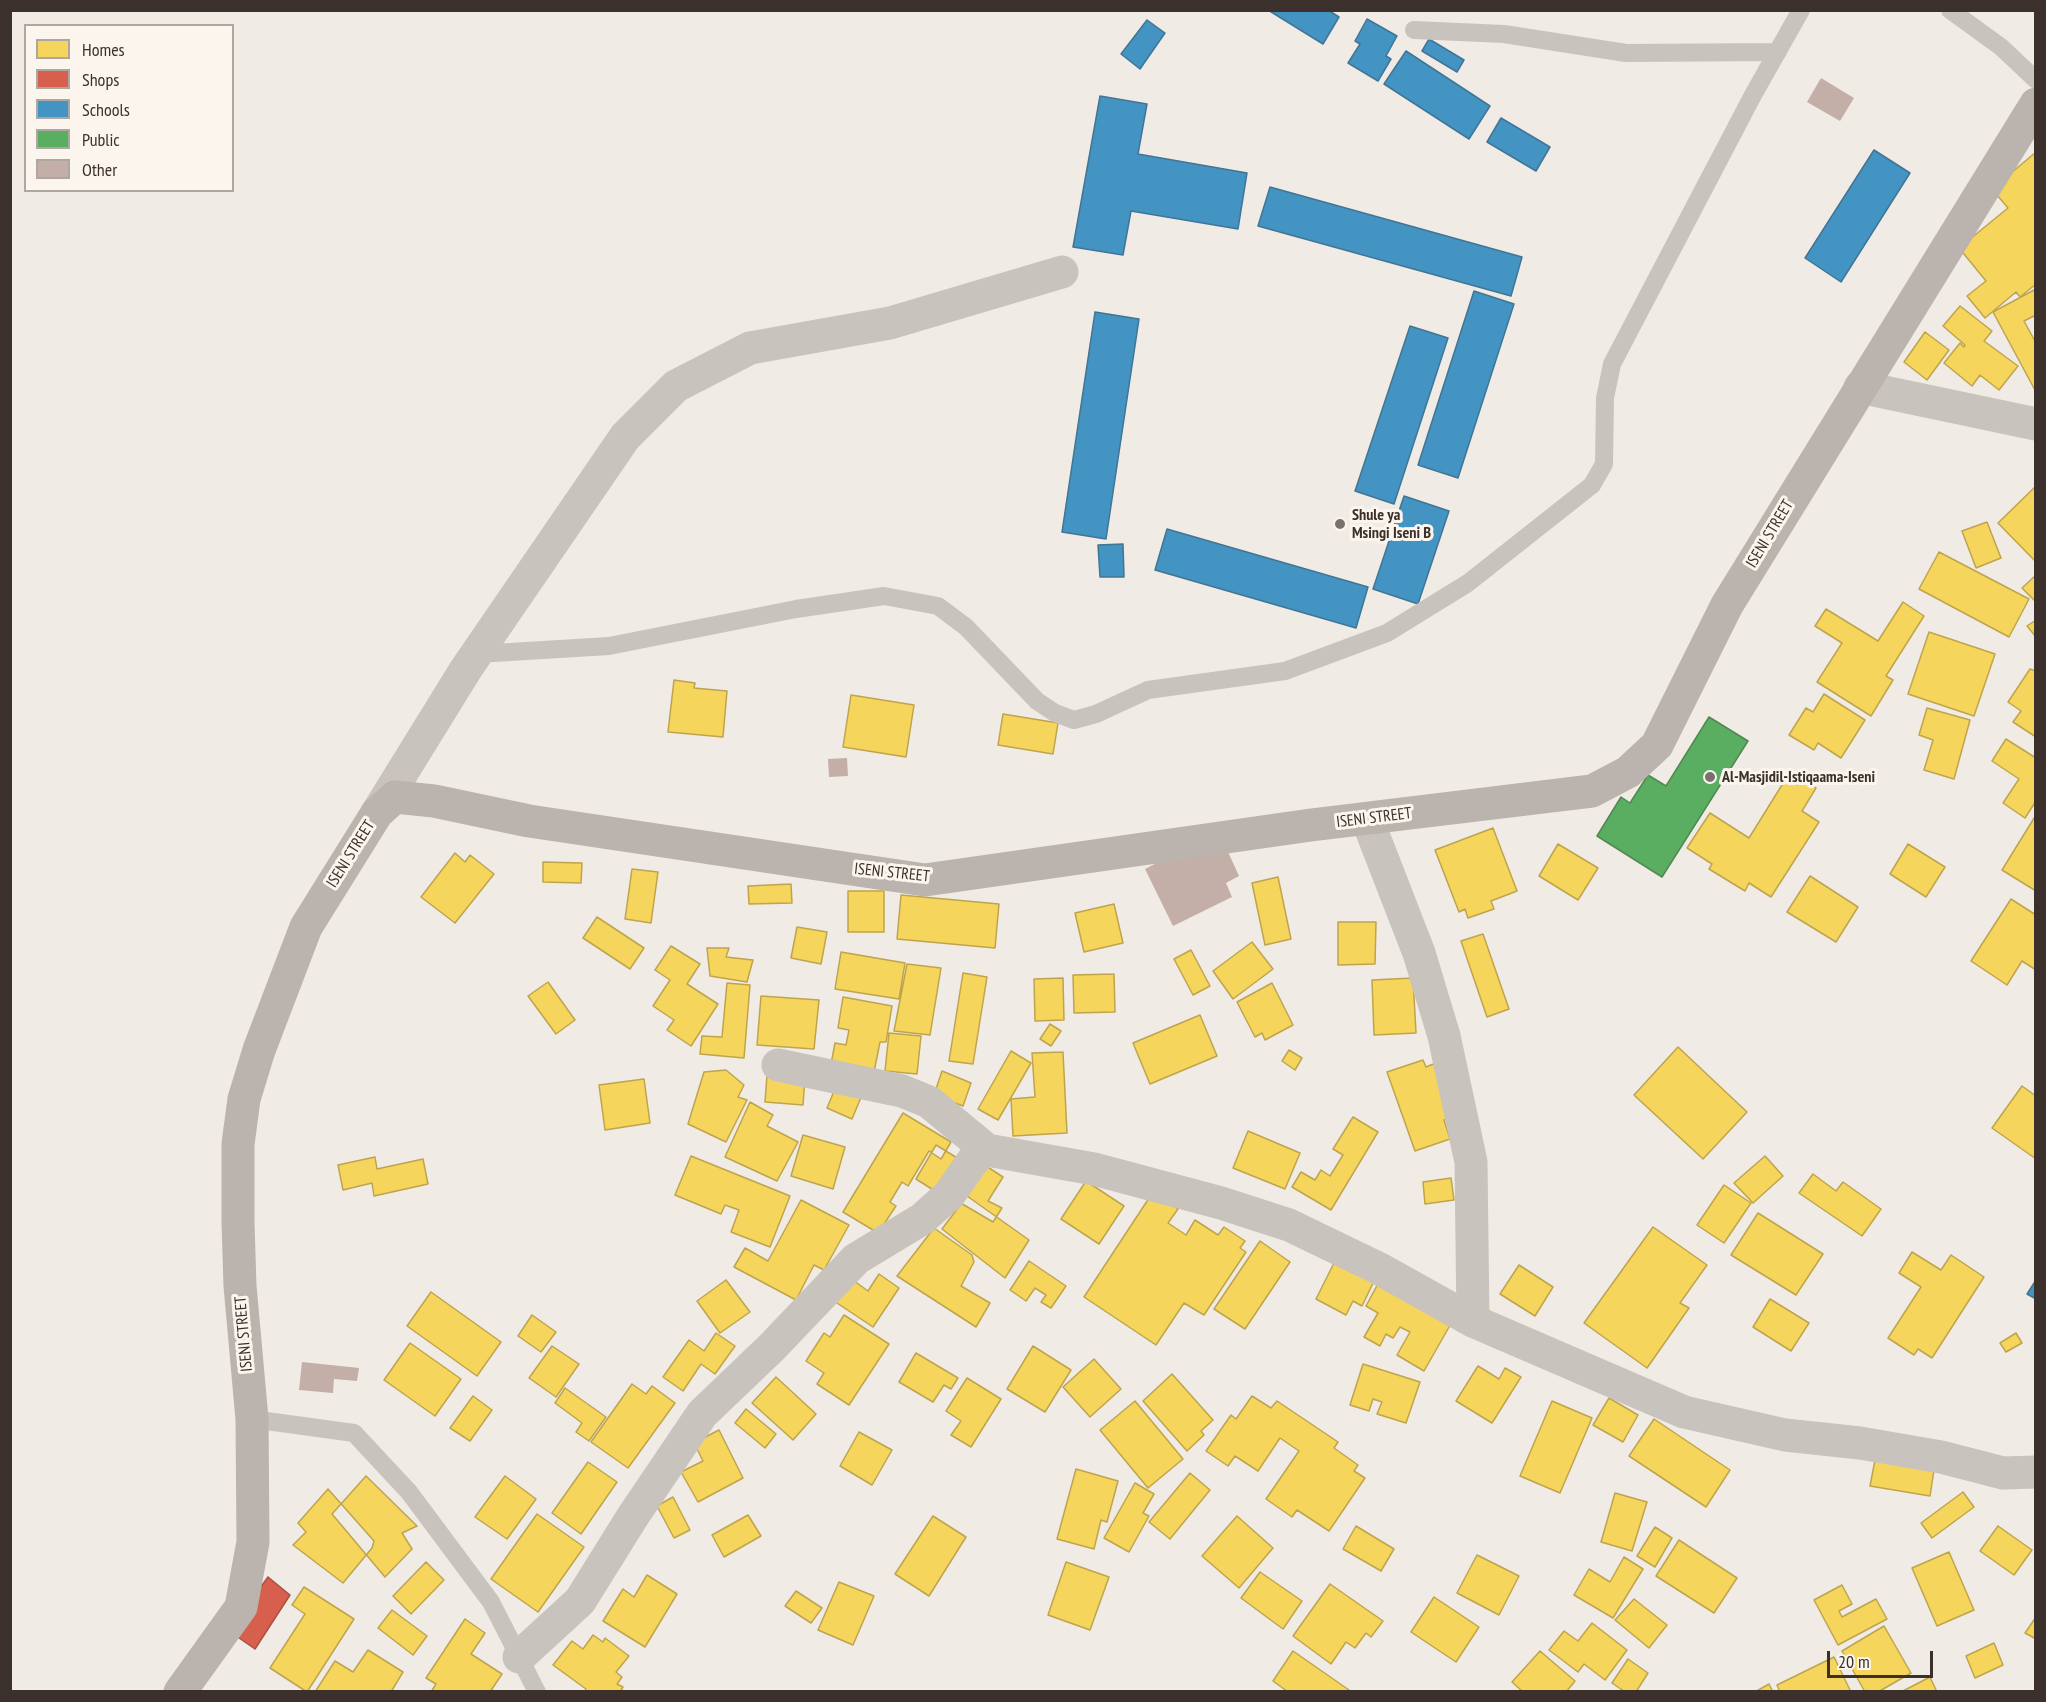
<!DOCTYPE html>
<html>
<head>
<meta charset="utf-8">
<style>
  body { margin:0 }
  #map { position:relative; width:2046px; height:1702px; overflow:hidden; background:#f0ebe5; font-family:"PT Sans Narrow",sans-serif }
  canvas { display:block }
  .frame { position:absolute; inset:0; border:12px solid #3b302b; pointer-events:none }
  .legend { position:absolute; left:24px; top:24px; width:210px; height:168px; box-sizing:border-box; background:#fbf5ee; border:2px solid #aea6a0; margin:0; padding:8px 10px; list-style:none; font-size:18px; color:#3b302b }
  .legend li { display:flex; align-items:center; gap:12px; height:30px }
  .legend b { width:30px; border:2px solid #aea6a0 }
  .scale { position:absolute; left:1827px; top:1651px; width:106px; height:27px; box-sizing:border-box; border:3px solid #3b302b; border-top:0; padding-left:8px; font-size:18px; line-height:21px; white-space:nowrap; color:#3b302b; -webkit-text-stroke:4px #fbf5ee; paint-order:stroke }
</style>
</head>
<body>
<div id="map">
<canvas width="2046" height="1702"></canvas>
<div class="frame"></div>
<ul class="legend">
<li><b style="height:16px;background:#f6d55c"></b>Homes</li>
<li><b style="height:16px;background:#d6604d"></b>Shops</li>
<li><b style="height:16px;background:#4393c3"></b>Schools</li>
<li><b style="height:16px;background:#5aae61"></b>Public</li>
<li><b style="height:16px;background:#c3afa7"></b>Other</li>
</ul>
<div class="scale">20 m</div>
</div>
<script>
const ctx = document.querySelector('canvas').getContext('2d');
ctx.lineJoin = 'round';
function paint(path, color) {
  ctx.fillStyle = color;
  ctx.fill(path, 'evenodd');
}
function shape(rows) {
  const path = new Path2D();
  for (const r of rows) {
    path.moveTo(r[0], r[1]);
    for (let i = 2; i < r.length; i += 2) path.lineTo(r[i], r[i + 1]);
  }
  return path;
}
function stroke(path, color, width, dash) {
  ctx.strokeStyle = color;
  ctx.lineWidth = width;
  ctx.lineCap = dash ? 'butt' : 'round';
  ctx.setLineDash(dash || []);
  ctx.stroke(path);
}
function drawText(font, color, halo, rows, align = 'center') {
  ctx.font = font + ' "PT Sans Narrow",sans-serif';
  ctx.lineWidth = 6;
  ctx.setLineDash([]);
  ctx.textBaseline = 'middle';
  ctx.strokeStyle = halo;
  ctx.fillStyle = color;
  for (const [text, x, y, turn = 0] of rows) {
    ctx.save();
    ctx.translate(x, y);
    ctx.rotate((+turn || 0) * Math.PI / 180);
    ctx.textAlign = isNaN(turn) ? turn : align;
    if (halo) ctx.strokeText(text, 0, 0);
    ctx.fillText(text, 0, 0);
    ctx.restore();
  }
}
const homes = shape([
  [2036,152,2036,284,2020,297,2016,292,1985,318,1967,296,1986,281,1959,248,2008,208,1992,189,2036,152],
  [2036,289,2036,315,2024,321,2036,343,2036,392,1993,312,2036,289],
  [1960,306,1992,331,1984,341,2018,366,1999,390,1980,375,1972,386,1944,363,1960,343,1964,347,1965,345,1943,326,1960,306],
  [1925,332,1949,350,1927,380,1904,362,1925,332],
  [2036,486,2036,562,1998,523,2036,486],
  [1987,522,2001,558,1976,568,1962,531,1987,522],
  [1939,552,2029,599,2009,637,1919,589,1939,552],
  [2036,575,2036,602,2022,588,2036,575],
  [1903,602,1924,616,1886,676,1893,680,1871,716,1817,682,1842,643,1815,626,1826,609,1878,641,1903,602],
  [2036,620,2036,637,2027,626,2036,620],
  [1929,632,1995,654,1974,716,1908,694,1929,632],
  [2030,669,2036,671,2036,737,2013,722,2021,711,2008,702,2030,669],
  [674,680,695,683,694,688,727,691,723,737,668,732,674,680],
  [1824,694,1865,720,1841,758,1818,743,1814,750,1789,735,1806,708,1813,712,1824,694],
  [851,695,914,705,906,757,843,747,851,695],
  [1927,708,1970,720,1954,779,1924,770,1933,740,1919,735,1927,708],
  [1003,714,1058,723,1053,754,998,745,1003,714],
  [2006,739,2036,758,2036,801,2025,818,2003,803,2019,779,1992,761,2006,739],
  [1790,772,1816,788,1802,811,1819,822,1771,897,1749,883,1745,891,1709,869,1712,864,1687,848,1710,813,1749,838,1790,772],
  [2036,815,2036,891,2002,870,2036,815],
  [1493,828,1517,891,1491,901,1494,909,1468,918,1465,909,1459,912,1435,850,1493,828],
  [1558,844,1598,868,1578,900,1539,876,1558,844],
  [1908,844,1945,867,1926,897,1890,874,1908,844],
  [455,853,465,862,470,855,494,874,455,923,421,897,455,853],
  [543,862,582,863,581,883,543,882,543,862],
  [632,869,658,872,651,923,625,919,632,869],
  [1810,876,1858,907,1836,942,1787,912,1810,876],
  [1278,877,1291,939,1265,945,1252,883,1278,877],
  [791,884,792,903,749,904,748,886,791,884],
  [848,891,884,891,884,932,848,932,848,891],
  [901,895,999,904,995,948,897,939,901,895],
  [2011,899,2036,915,2036,970,2022,961,2007,985,1971,961,2011,899],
  [1114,904,1123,943,1084,952,1075,913,1114,904],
  [597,917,644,948,630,969,583,938,597,917],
  [1338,922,1376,922,1375,964,1338,965,1338,922],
  [797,927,827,932,821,964,791,958,797,927],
  [1483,934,1509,1009,1487,1017,1461,941,1483,934],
  [1252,942,1273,969,1233,999,1213,971,1252,942],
  [671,946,700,964,687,984,718,1004,691,1046,667,1030,674,1020,653,1006,670,980,655,970,671,946],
  [707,948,729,948,726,957,753,960,747,982,710,976,707,948],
  [1191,950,1210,986,1193,995,1174,959,1191,950],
  [841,952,905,963,899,999,835,989,841,952],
  [907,964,941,968,930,1035,894,1031,907,964],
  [963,973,987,977,973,1064,949,1061,963,973],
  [1114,974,1115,1012,1074,1013,1073,975,1114,974],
  [1063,978,1064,1020,1035,1021,1034,979,1063,978],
  [1413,978,1416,1033,1374,1035,1372,980,1413,978],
  [548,982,575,1020,556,1034,528,996,548,982],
  [727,983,750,985,744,1058,700,1054,702,1036,722,1037,727,983],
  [1272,983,1293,1025,1265,1040,1262,1033,1255,1037,1237,1002,1272,983],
  [761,996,819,1000,814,1049,757,1045,761,996],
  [843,997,892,1006,886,1042,880,1042,874,1072,831,1064,835,1043,846,1045,849,1030,838,1028,843,997],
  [1200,1015,1217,1056,1150,1084,1133,1043,1200,1015],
  [1050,1024,1061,1031,1051,1046,1040,1039,1050,1024],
  [889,1033,921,1036,917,1074,885,1071,889,1033],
  [1678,1047,1747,1112,1703,1159,1634,1095,1678,1047],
  [1289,1050,1302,1058,1295,1070,1282,1061,1289,1050],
  [1011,1051,1031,1063,998,1120,978,1109,1011,1051],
  [1063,1052,1067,1133,1013,1136,1011,1099,1035,1097,1032,1053,1063,1052],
  [1423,1060,1426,1067,1436,1063,1454,1117,1444,1120,1450,1139,1415,1151,1387,1072,1423,1060],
  [726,1070,744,1085,738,1097,747,1100,726,1142,688,1124,704,1072,726,1070],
  [942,1071,971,1083,963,1106,934,1095,942,1071],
  [767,1075,805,1078,803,1105,765,1102,767,1075],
  [644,1079,650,1123,605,1130,599,1085,644,1079],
  [837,1084,862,1095,852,1119,827,1108,837,1084],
  [2022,1086,2036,1096,2036,1159,1992,1128,2022,1086],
  [750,1102,773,1115,767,1126,798,1142,777,1181,725,1157,750,1102],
  [903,1113,951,1142,941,1159,929,1151,908,1186,902,1182,890,1202,896,1206,878,1233,843,1212,903,1113],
  [1353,1117,1378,1132,1331,1210,1292,1187,1301,1172,1315,1180,1321,1170,1330,1176,1343,1155,1333,1149,1353,1117],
  [1248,1131,1300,1153,1285,1189,1233,1168,1248,1131],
  [803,1135,845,1147,833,1189,791,1176,803,1135],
  [936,1145,959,1159,938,1193,916,1179,936,1145],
  [691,1156,790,1196,770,1247,731,1232,739,1210,725,1205,721,1214,675,1195,691,1156],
  [1765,1156,1783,1176,1753,1203,1734,1183,1765,1156],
  [375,1157,377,1169,423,1159,428,1184,374,1196,372,1183,343,1190,338,1165,375,1157],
  [983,1164,1003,1177,988,1201,1002,1208,993,1222,959,1202,983,1164],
  [1813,1174,1836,1191,1843,1182,1881,1209,1862,1236,1799,1193,1813,1174],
  [1451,1178,1454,1200,1425,1204,1423,1182,1451,1178],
  [1086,1181,1124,1206,1099,1244,1061,1219,1086,1181],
  [1724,1185,1751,1203,1724,1243,1697,1225,1724,1185],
  [1153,1192,1178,1209,1168,1223,1186,1235,1195,1220,1218,1235,1224,1227,1245,1241,1240,1248,1246,1252,1204,1315,1184,1303,1156,1345,1084,1297,1153,1192],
  [967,1196,1029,1240,1005,1278,942,1229,967,1196],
  [801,1200,849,1225,824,1270,814,1265,796,1300,734,1267,745,1248,768,1261,801,1200],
  [1758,1213,1823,1254,1796,1295,1731,1255,1758,1213],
  [1653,1227,1707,1265,1680,1303,1689,1308,1647,1368,1584,1323,1653,1227],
  [934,1228,972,1255,974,1262,961,1286,990,1303,976,1327,897,1276,934,1228],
  [1260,1241,1290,1262,1245,1329,1214,1309,1260,1241],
  [1912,1252,1941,1270,1951,1255,1984,1277,1932,1358,1918,1349,1914,1355,1888,1338,1921,1287,1899,1273,1912,1252],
  [1336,1259,1375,1279,1362,1306,1353,1301,1346,1315,1316,1299,1336,1259],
  [1029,1261,1066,1286,1051,1308,1041,1302,1046,1295,1035,1288,1026,1301,1010,1290,1029,1261],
  [1519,1265,1553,1287,1535,1316,1500,1294,1519,1265],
  [879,1274,899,1288,873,1327,834,1301,850,1278,868,1291,879,1274],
  [1381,1278,1453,1320,1424,1371,1397,1355,1410,1332,1400,1327,1393,1338,1386,1334,1380,1346,1364,1337,1378,1313,1366,1306,1381,1278],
  [726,1280,750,1312,720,1333,697,1301,726,1280],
  [431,1292,501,1342,477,1376,407,1326,431,1292],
  [1770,1299,1809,1323,1791,1351,1753,1327,1770,1299],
  [532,1315,556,1332,541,1352,518,1336,532,1315],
  [844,1315,889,1344,849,1405,817,1384,824,1373,806,1361,824,1333,830,1337,844,1315],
  [716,1333,735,1346,715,1374,701,1364,683,1391,663,1377,689,1340,704,1351,716,1333],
  [2016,1333,2022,1343,2006,1352,2000,1343,2016,1333],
  [410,1343,461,1379,435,1416,384,1380,410,1343],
  [552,1346,579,1364,556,1397,529,1378,552,1346],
  [1033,1346,1071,1370,1045,1412,1007,1389,1033,1346],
  [916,1353,958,1378,951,1389,944,1385,933,1402,899,1382,916,1353],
  [1094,1359,1121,1389,1090,1417,1063,1387,1094,1359],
  [1363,1364,1420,1382,1406,1423,1377,1414,1382,1402,1373,1399,1369,1411,1350,1405,1363,1364],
  [1478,1366,1499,1379,1505,1368,1521,1377,1492,1423,1456,1401,1478,1366],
  [1172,1374,1213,1420,1201,1431,1204,1435,1187,1451,1143,1401,1172,1374],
  [776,1377,816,1414,793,1440,752,1403,776,1377],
  [967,1378,1001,1399,971,1447,951,1435,961,1421,946,1411,967,1378],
  [632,1384,646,1394,652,1386,675,1403,628,1468,591,1442,632,1384],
  [565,1388,606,1417,589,1441,576,1432,582,1423,555,1403,565,1388],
  [473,1396,492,1410,470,1441,450,1428,473,1396],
  [1252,1396,1271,1408,1277,1401,1338,1442,1334,1448,1358,1465,1354,1471,1365,1478,1329,1531,1297,1510,1292,1517,1266,1499,1299,1451,1280,1438,1258,1471,1235,1456,1228,1466,1206,1451,1231,1415,1236,1419,1252,1396],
  [1609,1398,1638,1415,1623,1442,1593,1425,1609,1398],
  [1135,1401,1183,1459,1148,1488,1100,1430,1135,1401],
  [1552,1401,1592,1418,1560,1493,1520,1476,1552,1401],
  [746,1409,776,1434,765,1448,735,1423,746,1409],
  [1654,1419,1730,1470,1706,1507,1629,1456,1654,1419],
  [719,1430,743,1478,698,1502,681,1472,703,1461,694,1443,719,1430],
  [859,1432,892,1450,872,1485,840,1466,859,1432],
  [1875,1460,1934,1470,1930,1496,1870,1486,1875,1460],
  [588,1462,617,1482,581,1534,552,1513,588,1462],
  [1076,1469,1118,1481,1107,1522,1101,1520,1094,1549,1057,1539,1076,1469],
  [1190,1473,1210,1490,1170,1539,1149,1522,1190,1473],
  [366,1476,417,1526,402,1533,412,1549,385,1577,332,1514,366,1476],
  [505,1476,536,1499,507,1539,475,1517,505,1476],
  [1135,1483,1154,1494,1143,1513,1149,1516,1129,1552,1104,1538,1135,1483],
  [328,1489,374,1541,372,1548,343,1583,293,1545,306,1532,298,1523,328,1489],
  [1963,1492,1974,1507,1932,1538,1921,1523,1963,1492],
  [1615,1493,1647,1502,1632,1551,1601,1542,1615,1493],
  [673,1497,690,1530,674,1538,657,1506,673,1497],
  [537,1514,584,1547,538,1612,491,1579,537,1514],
  [748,1515,761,1536,724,1557,712,1535,748,1515],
  [933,1516,966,1537,929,1596,895,1574,933,1516],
  [1237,1516,1273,1548,1239,1588,1202,1556,1237,1516],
  [1356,1526,1394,1549,1381,1571,1343,1549,1356,1526],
  [1998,1526,2032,1550,2014,1575,1980,1551,1998,1526],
  [1655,1527,1672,1538,1655,1567,1637,1556,1655,1527],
  [1679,1540,1737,1578,1714,1613,1656,1576,1679,1540],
  [1949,1552,1974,1610,1937,1626,1912,1568,1949,1552],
  [1477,1555,1519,1576,1499,1615,1457,1593,1477,1555],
  [1624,1557,1643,1569,1613,1618,1574,1595,1589,1569,1610,1582,1624,1557],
  [426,1562,444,1580,411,1614,393,1596,426,1562],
  [1066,1562,1109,1577,1090,1630,1048,1615,1066,1562],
  [1260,1572,1302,1601,1283,1629,1241,1598,1260,1572],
  [647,1575,677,1594,645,1647,603,1621,623,1589,634,1597,647,1575],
  [839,1582,874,1596,853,1645,818,1630,839,1582],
  [1330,1584,1383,1621,1371,1637,1366,1633,1355,1648,1346,1642,1331,1664,1293,1636,1330,1584],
  [1842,1585,1852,1604,1839,1611,1842,1617,1876,1599,1887,1619,1838,1645,1814,1600,1842,1585],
  [304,1587,354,1619,307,1692,270,1668,305,1614,292,1605,304,1587],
  [796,1591,822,1608,811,1623,785,1606,796,1591],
  [1434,1597,1479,1627,1456,1662,1411,1632,1434,1597],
  [1634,1599,1667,1625,1649,1648,1615,1620,1634,1599],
  [392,1610,427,1636,413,1655,378,1628,392,1610],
  [2036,1617,2036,1639,2025,1633,2036,1617],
  [465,1619,485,1633,471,1654,502,1674,490,1692,431,1692,436,1684,426,1678,465,1619],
  [1592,1623,1627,1650,1605,1680,1584,1664,1578,1672,1549,1650,1564,1631,1578,1641,1592,1623],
  [1884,1626,1911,1673,1878,1692,1865,1692,1842,1651,1884,1626],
  [593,1635,603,1642,605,1638,629,1656,616,1672,622,1677,617,1684,623,1687,620,1692,585,1692,586,1689,553,1665,572,1641,583,1649,593,1635],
  [1994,1643,2003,1665,1975,1678,1966,1656,1994,1643],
  [368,1650,403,1672,391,1692,315,1692,335,1661,353,1672,368,1650],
  [1293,1651,1349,1690,1348,1692,1288,1692,1273,1681,1293,1651],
  [1540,1651,1575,1681,1566,1692,1523,1692,1512,1682,1540,1651],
  [1834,1657,1851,1692,1780,1692,1777,1685,1834,1657],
  [1628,1659,1648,1673,1636,1692,1625,1692,1612,1683,1628,1659],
  [1930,1677,1937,1692,1901,1692,1930,1677],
  [1769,1684,1773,1692,1755,1692,1769,1684]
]);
paint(homes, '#f6d55c');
stroke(homes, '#bea44d', 1.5);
const shops = shape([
  [268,1577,290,1595,255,1649,229,1631,268,1577]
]);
paint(shops, '#d6604d');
stroke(shops, '#a85243', 1.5);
const schools = shape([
  [1268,10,1328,10,1339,17,1323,44,1268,10],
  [1367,19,1397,36,1386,56,1391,59,1378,81,1348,63,1360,44,1355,41,1367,19],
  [1147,20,1165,33,1140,69,1121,54,1147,20],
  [1429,39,1464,60,1457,72,1422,51,1429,39],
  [1406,51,1490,106,1469,139,1384,84,1406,51],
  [1100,96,1147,104,1138,154,1247,173,1238,229,1131,211,1123,255,1073,247,1100,96],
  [1501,118,1550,147,1536,171,1487,142,1501,118],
  [1874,150,1910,173,1841,282,1805,258,1874,150],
  [1270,187,1522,257,1511,296,1258,226,1270,187],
  [1474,291,1514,304,1458,478,1418,465,1474,291],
  [1095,312,1139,319,1106,539,1062,532,1095,312],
  [1410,326,1448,338,1394,504,1355,491,1410,326],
  [1404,496,1449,511,1418,604,1373,589,1404,496],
  [1167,529,1368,587,1356,628,1155,570,1167,529],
  [1123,544,1124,577,1100,577,1098,545,1123,544],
  [2036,1280,2036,1299,2027,1294,2036,1280]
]);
paint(schools, '#4393c3');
stroke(schools, '#417595', 1.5);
const public = shape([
  [1709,717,1748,741,1662,877,1597,836,1621,797,1630,803,1648,775,1666,786,1709,717]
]);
paint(public, '#5aae61');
stroke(public, '#518851', 1.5);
paint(shape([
  [1821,78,1854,98,1840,121,1807,102],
  [847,758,848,776,829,777,828,759],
  [1200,841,1223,841,1239,876,1226,883,1232,897,1173,926,1145,869],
  [302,1362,359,1368,357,1381,334,1379,333,1393,299,1390]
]), '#c3afa7');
stroke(shape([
  [1950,10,2001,47,2036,80],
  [1414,30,1504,34,1626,53,1778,52],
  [477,654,609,646,796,609,884,596,938,606,966,627,1037,701,1055,713,1074,720,1096,714,1148,690,1285,671,1387,633,1468,583,1592,485,1604,464,1605,398,1612,364,1753,95,1801,10],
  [252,1419,354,1433,409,1492,491,1602,537,1692]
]), '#c9c3be', 18);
stroke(shape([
  [1860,387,2036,424],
  [377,813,466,669,625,437,676,386,750,348,890,323,1062,272],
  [1367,819,1419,953,1444,1036,1471,1162,1473,1321],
  [778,1065,902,1091,929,1102,987,1150],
  [519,1657,580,1601,633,1516,702,1414,772,1347,856,1259,922,1219,949,1195,974,1159,987,1150,1094,1169,1221,1203,1289,1225,1378,1268,1473,1321,1684,1412,1785,1435,1860,1443,1941,1457,2003,1473,2036,1472]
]), '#c9c3be', 33);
stroke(shape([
  [180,1692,241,1607,253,1542,252,1419,240,1286,238,1223,238,1144,244,1099,259,1050,306,927,377,813,395,797,434,801,529,821,925,880,1311,825,1592,791,1628,772,1657,745,1727,605,2036,104]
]), '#bab3ae', 33);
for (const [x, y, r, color] of [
  [1340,524,6,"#7a716c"],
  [1710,777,6,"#7a716c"]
]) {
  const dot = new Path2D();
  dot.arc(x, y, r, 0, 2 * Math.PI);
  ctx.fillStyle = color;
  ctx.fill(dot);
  stroke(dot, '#fbf5ee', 2);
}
drawText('bold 16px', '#3b302b', '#fbf5ee', [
  ["Shule ya",1352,515],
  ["Msingi Iseni B",1352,533],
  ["Al-Masjidil-Istiqaama-Iseni",1722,777]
], 'left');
drawText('16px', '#3b302b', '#fbf5ee', [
  ["ISENI STREET",1770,534,-59],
  ["ISENI STREET",1374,818,-7],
  ["ISENI STREET",351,854,-58],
  ["ISENI STREET",892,873,6],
  ["ISENI STREET",244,1334,-95]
]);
</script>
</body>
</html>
